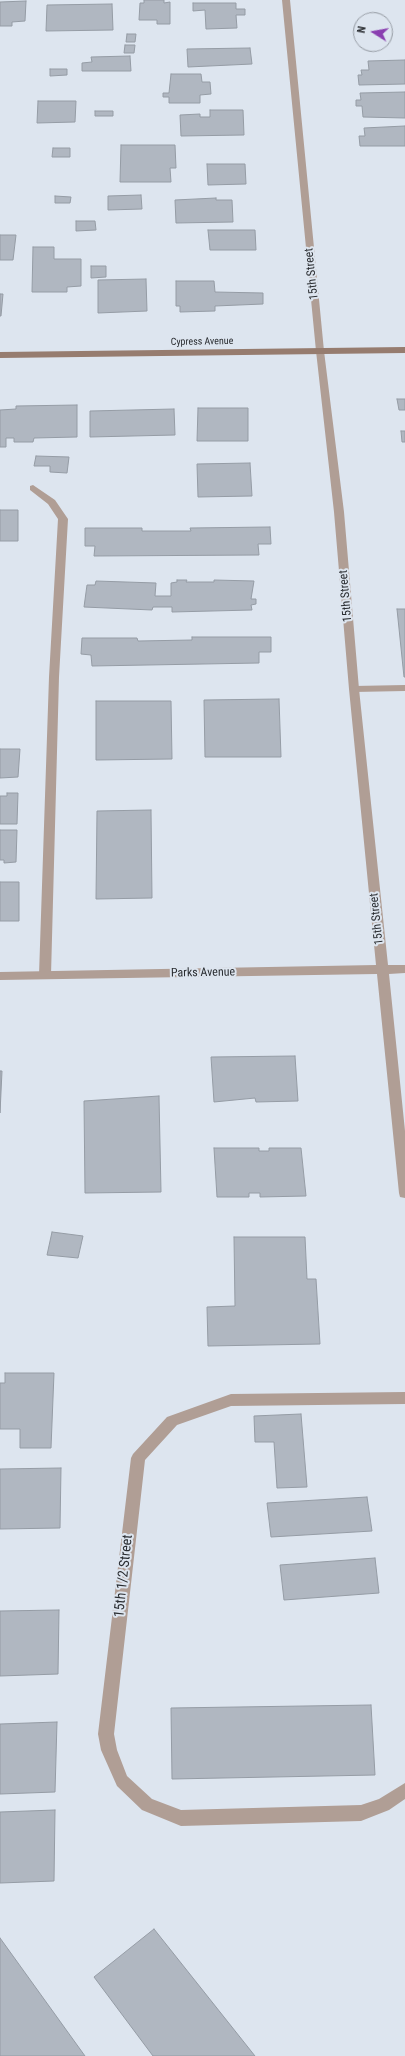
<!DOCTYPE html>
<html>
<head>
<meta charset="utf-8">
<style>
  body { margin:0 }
  #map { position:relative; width:405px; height:2056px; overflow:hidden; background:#dde5ef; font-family:"Roboto Condensed",sans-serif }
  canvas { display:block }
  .north { position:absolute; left:353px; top:12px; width:40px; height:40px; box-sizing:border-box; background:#dde5ef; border:1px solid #959ba3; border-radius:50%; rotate:281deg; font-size:11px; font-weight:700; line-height:16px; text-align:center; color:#292c30 }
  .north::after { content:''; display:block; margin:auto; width:14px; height:18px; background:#8a3fb0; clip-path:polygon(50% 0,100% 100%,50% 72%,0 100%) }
</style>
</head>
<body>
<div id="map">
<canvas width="405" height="2056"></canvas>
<div class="north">N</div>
</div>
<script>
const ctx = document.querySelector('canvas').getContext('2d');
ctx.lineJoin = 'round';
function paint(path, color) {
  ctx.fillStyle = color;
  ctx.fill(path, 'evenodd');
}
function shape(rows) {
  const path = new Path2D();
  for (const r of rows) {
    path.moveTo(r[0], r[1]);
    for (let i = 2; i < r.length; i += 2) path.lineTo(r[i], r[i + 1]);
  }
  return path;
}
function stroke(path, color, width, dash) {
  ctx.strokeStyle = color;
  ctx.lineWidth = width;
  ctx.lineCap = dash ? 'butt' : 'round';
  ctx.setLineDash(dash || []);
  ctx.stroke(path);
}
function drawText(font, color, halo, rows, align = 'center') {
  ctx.font = font + ' "Roboto Condensed",sans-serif';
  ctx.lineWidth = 4;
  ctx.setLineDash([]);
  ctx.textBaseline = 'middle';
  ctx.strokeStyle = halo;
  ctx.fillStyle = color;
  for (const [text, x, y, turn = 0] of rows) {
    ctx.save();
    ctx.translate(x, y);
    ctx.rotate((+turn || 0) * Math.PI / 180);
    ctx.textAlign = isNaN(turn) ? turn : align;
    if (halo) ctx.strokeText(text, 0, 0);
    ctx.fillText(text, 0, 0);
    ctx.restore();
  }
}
const building = shape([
  [144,0,164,0,164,3,170,2,170,24,157,24,157,20,139,20,140,3,144,3,144,0],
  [26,1,25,21,12,22,12,26,0,26,0,2,26,1],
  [193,3,236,3,236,9,245,9,245,15,236,15,237,28,206,29,205,10,193,11,193,3],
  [112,4,113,30,46,31,47,5,112,4],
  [127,34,136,34,135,42,126,42,127,34],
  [125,45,135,45,134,53,124,53,125,45],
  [250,48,252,64,188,67,187,49,250,48],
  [130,56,131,71,82,71,82,63,92,62,91,57,130,56],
  [405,60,405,84,359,85,358,75,362,75,361,70,369,70,368,61,405,60],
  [50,69,67,69,67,75,50,76,50,69],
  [171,74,201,74,202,82,210,82,211,94,200,95,200,103,169,103,169,97,163,97,163,93,169,93,171,74],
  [405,92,405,118,363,117,362,106,356,106,356,100,361,100,360,93,405,92],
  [38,101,76,101,75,122,37,123,38,101],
  [210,110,243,110,244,135,181,136,180,115,200,114,200,117,210,117,210,110],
  [95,111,113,111,113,116,95,116,95,111],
  [405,126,405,146,360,146,359,136,365,136,364,128,405,126],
  [121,145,175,145,176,168,170,168,171,182,120,182,121,145],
  [53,148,70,148,70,157,52,157,53,148],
  [207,164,245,164,246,184,208,185,207,164],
  [141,195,142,209,108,210,108,196,141,195],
  [55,196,71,197,70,203,55,203,55,196],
  [216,198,216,200,232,200,233,222,176,223,175,200,216,198],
  [76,221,95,221,96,230,76,231,76,221],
  [208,230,255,230,256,250,210,250,208,230],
  [0,235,16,235,13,260,0,260,0,235],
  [33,247,54,247,54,259,81,259,81,286,67,287,67,292,32,292,33,247],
  [91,266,106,266,106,277,91,278,91,266],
  [146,279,147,311,98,313,98,280,146,279],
  [176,281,214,281,215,292,263,293,263,304,215,306,215,311,180,312,180,306,176,306,176,281],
  [0,294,3,294,1,316,0,316,0,294],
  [397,399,405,399,405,410,399,410,397,399],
  [77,405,77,437,34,438,33,442,14,442,14,438,6,438,6,447,0,447,0,410,16,409,16,406,77,405],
  [198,408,248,408,248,441,197,441,198,408],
  [174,409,175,435,90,437,90,411,174,409],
  [401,431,405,431,405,442,402,442,401,431],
  [36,456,69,457,67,473,50,472,50,466,34,466,36,456],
  [250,463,252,496,198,497,197,464,250,463],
  [0,510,18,510,18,541,0,541,0,510],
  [270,527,271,544,258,544,259,555,94,556,95,546,85,546,85,528,142,528,142,531,191,531,190,528,270,527],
  [177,580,187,580,186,582,214,582,214,580,254,581,251,599,256,599,256,604,251,605,252,610,172,612,172,607,153,607,152,610,84,607,87,585,95,585,96,581,156,583,155,596,171,596,171,583,177,582,177,580],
  [397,609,405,609,405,677,404,677,397,609],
  [192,637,271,637,271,652,259,652,259,663,92,666,91,655,81,654,82,638,137,638,138,641,192,640,192,637],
  [279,699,281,757,205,757,204,700,279,699],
  [96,701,171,701,172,759,96,760,96,701],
  [0,749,20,749,18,777,0,778,0,749],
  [7,793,18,793,17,824,0,824,0,796,7,796,7,793],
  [151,810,152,898,96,899,97,811,151,810],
  [0,830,17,830,16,862,4,863,4,860,0,860,0,830],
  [0,882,19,882,19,921,0,921,0,882],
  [295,1056,298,1101,256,1102,255,1098,214,1102,211,1057,295,1056],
  [0,1071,2,1071,0,1113,0,1071],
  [159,1096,161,1192,85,1193,84,1101,159,1096],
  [214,1148,259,1148,259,1151,269,1151,269,1148,301,1148,306,1196,260,1197,260,1193,249,1193,249,1197,217,1197,214,1148],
  [52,1232,83,1236,78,1258,47,1255,52,1232],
  [234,1237,305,1237,307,1279,316,1279,320,1344,208,1346,207,1307,235,1306,234,1237],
  [5,1373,54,1373,51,1448,20,1448,20,1429,0,1429,0,1383,5,1383,5,1373],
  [301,1414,307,1487,277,1488,274,1442,255,1442,254,1416,301,1414],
  [61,1468,60,1528,0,1529,0,1469,61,1468],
  [367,1497,372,1531,271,1537,267,1503,367,1497],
  [375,1558,379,1593,284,1600,280,1565,375,1558],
  [59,1610,58,1674,0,1676,0,1611,59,1610],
  [371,1705,375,1775,172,1779,171,1708,371,1705],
  [57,1722,55,1792,0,1794,0,1724,57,1722],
  [55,1810,54,1881,0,1883,0,1812,55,1810],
  [154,1929,255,2056,153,2056,94,1977,154,1929],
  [0,1938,85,2056,0,2056,0,1938]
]);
paint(building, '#b0b7c1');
stroke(building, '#959ca5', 1);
paint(shape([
  [33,485,55,500,68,519,59,677,51,975,49,978,45,979,41,978,39,975,49,677,58,519,48,504,30,490,30,486,33,485],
  [405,685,405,691,354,692,349,689,354,686,405,685]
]), '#b09e95');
paint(shape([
  [282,0,290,0,324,351,344,512,359,689,388,965,405,965,405,973,389,974,405,1131,405,1198,400,1197,399,1193,377,974,0,980,0,972,376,965,349,689,334,512,316,351,282,0],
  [405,1392,405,1404,231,1406,177,1425,145,1460,114,1734,117,1750,127,1776,152,1799,181,1810,361,1805,379,1799,405,1783,405,1799,389,1810,361,1821,181,1826,142,1810,117,1786,101,1750,98,1734,131,1458,133,1454,167,1417,231,1394,405,1392]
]), '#b09e95');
paint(shape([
  [405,347,405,353,0,358,0,352,405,347]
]), '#967c6f');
drawText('10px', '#292c30', '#dde5ef', [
  ["Cypress Avenue",202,342,-1]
]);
drawText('12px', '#292c30', '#dde5ef', [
  ["15th Street",312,274,-96],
  ["15th Street",346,596,-95],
  ["15th Street",377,919,-96],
  ["Parks Avenue",203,973,-1]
]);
drawText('14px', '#292c30', '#dde5ef', [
  ["15th 1/2 Street",124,1576,-84]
]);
</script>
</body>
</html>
